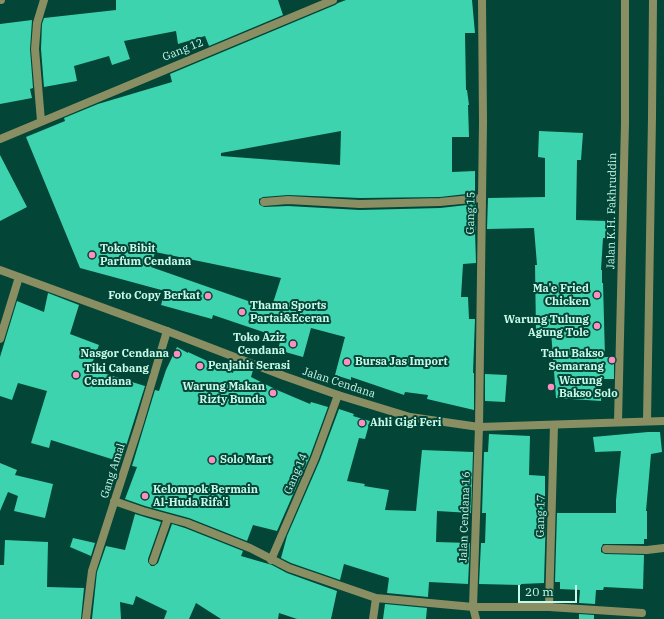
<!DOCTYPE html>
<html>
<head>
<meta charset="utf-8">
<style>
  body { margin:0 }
  #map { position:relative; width:664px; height:619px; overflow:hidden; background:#034537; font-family:"IBM Plex Serif",serif }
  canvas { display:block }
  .scale { position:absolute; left:518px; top:585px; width:59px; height:18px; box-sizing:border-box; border:2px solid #c8fae9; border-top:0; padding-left:5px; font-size:12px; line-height:14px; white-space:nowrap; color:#c8fae9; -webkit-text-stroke:3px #034537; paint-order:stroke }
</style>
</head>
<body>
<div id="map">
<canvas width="664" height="619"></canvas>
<div class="scale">20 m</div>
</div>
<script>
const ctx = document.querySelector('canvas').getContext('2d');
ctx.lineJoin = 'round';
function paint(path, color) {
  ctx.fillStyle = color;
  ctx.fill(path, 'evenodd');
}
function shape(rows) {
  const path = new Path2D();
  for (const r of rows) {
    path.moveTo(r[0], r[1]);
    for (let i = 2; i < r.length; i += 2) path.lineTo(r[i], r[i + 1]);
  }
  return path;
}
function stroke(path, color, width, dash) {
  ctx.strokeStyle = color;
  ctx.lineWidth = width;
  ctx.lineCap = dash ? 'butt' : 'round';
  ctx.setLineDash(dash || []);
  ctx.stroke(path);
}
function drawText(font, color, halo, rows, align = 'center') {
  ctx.font = font + ' "IBM Plex Serif",serif';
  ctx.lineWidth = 4;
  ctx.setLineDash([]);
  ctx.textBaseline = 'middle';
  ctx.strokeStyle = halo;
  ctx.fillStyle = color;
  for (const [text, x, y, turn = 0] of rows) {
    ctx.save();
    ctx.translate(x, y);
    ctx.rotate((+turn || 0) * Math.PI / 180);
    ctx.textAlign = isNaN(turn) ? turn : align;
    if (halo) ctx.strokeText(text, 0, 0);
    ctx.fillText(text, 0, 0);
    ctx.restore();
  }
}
paint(shape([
  [116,0,278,0,283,15,209,46,205,36,178,44,176,31,124,41,130,59,112,65,109,56,74,66,77,81,44,87,41,49,42,24,44,18,116,10],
  [346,0,472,0,475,33,465,33,466,90,467,90,469,105,468,105,469,137,452,137,452,172,475,171,475,193,440,197,360,198,288,195,263,197,259,199,259,203,260,205,264,207,288,206,360,210,440,208,476,204,476,231,475,231,476,263,463,264,461,297,468,297,469,319,475,319,473,373,474,373,474,410,427,399,428,395,405,392,404,395,351,377,351,380,335,375,345,337,311,328,303,357,278,350,281,338,213,315,212,319,161,305,165,291,80,268,26,137,65,121,64,118,98,104,172,82,170,74,335,5,338,3],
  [341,131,340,165,221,156,221,153],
  [155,252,281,278,271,309,151,267],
  [32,20,30,49,33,88,30,89,32,98,0,104,0,24],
  [539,131,583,133,581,160,577,160,576,220,607,221,606,238,603,238,601,270,602,270,602,283,603,283,605,357,614,357,614,379,602,379,601,401,556,398,551,331,536,332,535,265,537,265,534,228,487,229,488,198,545,197,545,158,538,157],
  [0,155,27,207,0,221],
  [48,293,79,305,70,334,99,345,90,369,145,386,121,462,51,440,49,448,31,443,47,391,18,383,12,400,0,396,0,357,17,301,44,312],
  [177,347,188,353,188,352,233,373,236,363,253,370,251,377,277,390,310,404,311,402,328,407,310,456,277,531,253,525,247,541,189,518,145,506,125,499,137,467,132,466,155,390,159,391,166,370],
  [485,374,507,375,505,402,485,401],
  [339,409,354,414,353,416,370,421,365,439,359,438,347,481,365,484,364,486,389,490,385,510,416,511,422,450,473,452,471,513,437,511,436,542,470,543,468,584,429,582,428,597,387,593,389,578,344,564,340,580,291,563,281,558,287,536,320,460],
  [648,432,660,432,662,452,651,454,646,511,647,511,647,539,644,539,644,544,603,544,601,548,601,552,605,554,644,555,643,589,604,587,603,590,596,590,595,604,579,603,580,590,560,589,560,582,555,582,557,513,616,513,616,500,621,451,595,452,593,437],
  [489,434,530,436,529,475,545,476,545,513,546,513,544,583,521,584,521,585,479,584,481,543,485,543,486,513,482,513,484,452,488,452],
  [0,463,17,470,15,475,53,484,45,518,14,511,18,496,8,492,0,511],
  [135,514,161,522,148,559,148,562,151,566,154,566,158,563,172,524,185,528,243,551,241,556,272,565,287,573,337,591,331,619,297,619,279,613,278,619,221,619,196,603,189,619,164,619,167,611,136,596,133,605,120,602,121,619,92,619,97,572,106,546,125,550],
  [73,538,95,543,91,556,70,547],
  [5,540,48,542,47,587,84,588,81,619,0,619,0,565,4,565],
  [385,604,427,608,426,619,383,619],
  [579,614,594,615,594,619,579,619]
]), '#3dd3ae');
stroke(shape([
  [0,0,1,0],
  [41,121,35,49,37,23,44,0],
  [0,139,333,0],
  [264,202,288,200,360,204,440,202,482,198],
  [0,339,19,277],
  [114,501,143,511,187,523,250,548,289,568,376,598,473,607,549,607,642,613],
  [606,549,647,550,664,548],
  [271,560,315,458,338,395],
  [153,561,168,518],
  [549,607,554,425],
  [86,619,92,571,139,425,167,331],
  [373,619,376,598],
  [476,619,473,607,479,427,483,122,482,0]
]), '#8a8f63', 8);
stroke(shape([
  [0,270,167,331,284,376,338,395,410,417,479,427,664,421],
  [647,421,652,117,653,0],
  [618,422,625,123,625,0]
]), '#8a8f63', 8);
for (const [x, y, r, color] of [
  [92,255,4,"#fd8ec0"],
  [597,295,4,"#fd8ec0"],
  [208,296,4,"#fd8ec0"],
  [242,312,4,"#fd8ec0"],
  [597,326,4,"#fd8ec0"],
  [293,344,4,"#fd8ec0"],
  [177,354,4,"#fd8ec0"],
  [612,360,4,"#fd8ec0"],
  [347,362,4,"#fd8ec0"],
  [200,366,4,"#fd8ec0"],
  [76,375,4,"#fd8ec0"],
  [551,387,4,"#fd8ec0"],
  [273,393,4,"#fd8ec0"],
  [362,423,4,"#fd8ec0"],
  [212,460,4,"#fd8ec0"],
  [145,496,4,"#fd8ec0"]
]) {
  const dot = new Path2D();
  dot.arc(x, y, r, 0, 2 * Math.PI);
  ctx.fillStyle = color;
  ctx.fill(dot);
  stroke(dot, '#034537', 1.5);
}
drawText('11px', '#c8fae9', '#034537', [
  ["Gang 12",183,50,-22],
  ["Jalan K.H. Fakhruddin",612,211,-89],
  ["Gang 15",471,213,-89],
  ["Jalan Cendana",339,383,18],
  ["Gang Amal",113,471,-72],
  ["Gang 14",296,474,-67],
  ["Gang 17",541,516,-89],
  ["Jalan Cendana 16",465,517,-88]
]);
drawText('bold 11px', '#c8fae9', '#034537', [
  ["Toko Bibit",100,249],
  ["Parfum Cendana",100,262],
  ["Ma'e Fried",589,289,"right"],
  ["Chicken",589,302,"right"],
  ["Foto Copy Berkat",200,296,"right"],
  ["Thama Sports",250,306],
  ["Partai&Eceran",250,319],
  ["Warung Tulung",589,320,"right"],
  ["Agung Tole",589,333,"right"],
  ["Toko Aziz",285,338,"right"],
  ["Cendana",285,351,"right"],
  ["Nasgor Cendana",169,354,"right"],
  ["Tahu Bakso",604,354,"right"],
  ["Semarang",604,367,"right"],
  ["Bursa Jas Import",355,362],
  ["Penjahit Serasi",208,366],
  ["Tiki Cabang",84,369],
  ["Cendana",84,382],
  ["Warung",559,381],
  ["Bakso Solo",559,394],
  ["Warung Makan",265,387,"right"],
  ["Rizty Bunda",265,400,"right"],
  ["Ahli Gigi Feri",370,423],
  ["Solo Mart",220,460],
  ["Kelompok Bermain",153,490],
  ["Al-Huda Rifa'i",153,503]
], 'left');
</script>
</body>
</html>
